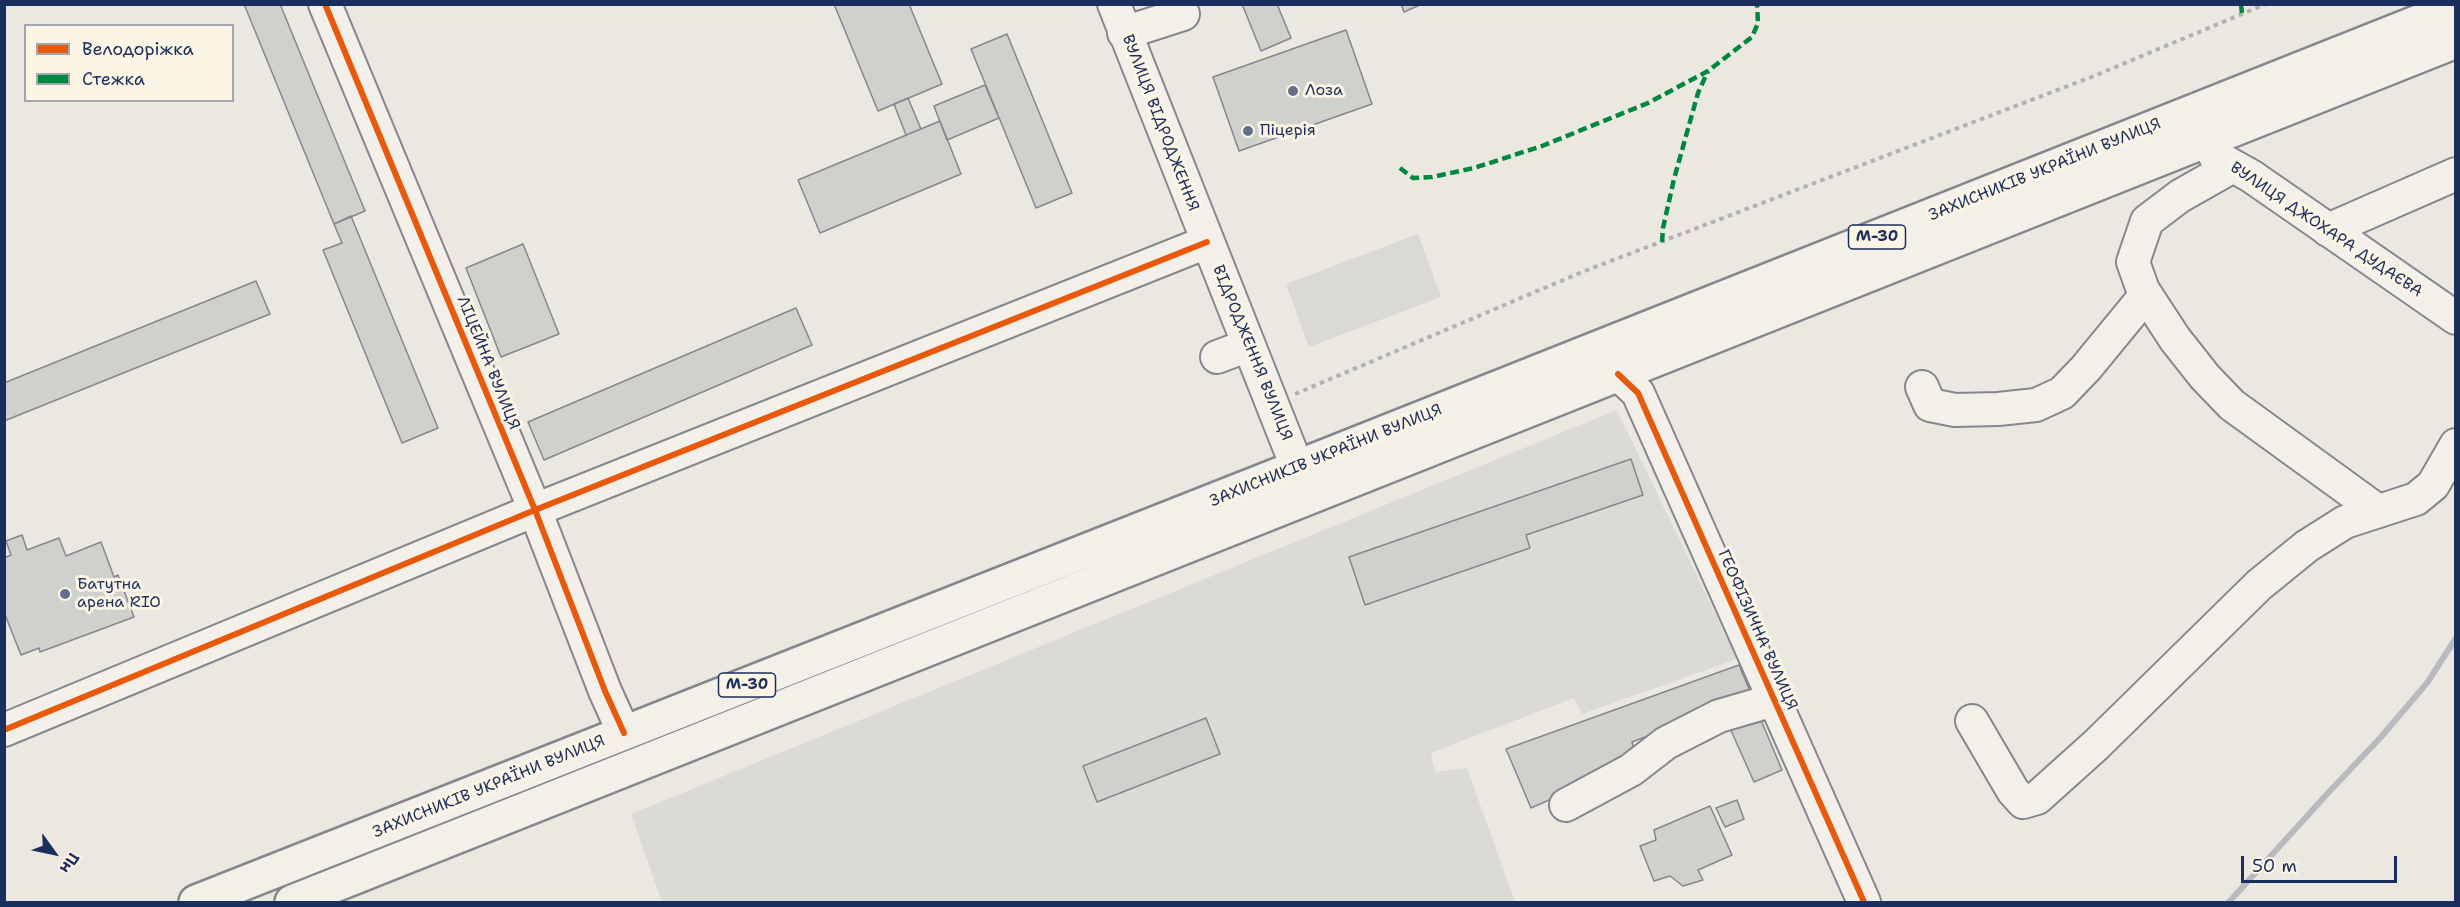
<!DOCTYPE html>
<html>
<head>
<meta charset="utf-8">
<style>
  body { margin:0 }
  #map { position:relative; width:2460px; height:907px; overflow:hidden; background:#eae8e1; font-family:"Shantell Sans",sans-serif }
  canvas { display:block }
  .frame { position:absolute; inset:0; border:6px solid #1b2f5e; pointer-events:none }
  .legend { position:absolute; left:24px; top:24px; width:210px; height:78px; box-sizing:border-box; background:#fcf5e5; border:2px solid #a2a6af; margin:0; padding:8px 10px; list-style:none; font-size:18px; color:#1b2f5e }
  .legend li { display:flex; align-items:center; gap:12px; height:30px }
  .legend b { width:30px; border:2px solid #a2a6af }
  .north { position:absolute; left:24px; top:823px; width:60px; height:60px; -webkit-text-stroke:4px #fcf5e5; paint-order:stroke; rotate:123deg; font-size:16px; font-weight:700; line-height:24px; text-align:center; color:#1b2f5e }
  .north::after { content:''; display:block; margin:auto; width:21px; height:27px; background:#1b2f5e; clip-path:polygon(50% 0,100% 100%,50% 72%,0 100%) }
  .scale { position:absolute; left:2241px; top:856px; width:156px; height:27px; box-sizing:border-box; border:3px solid #1b2f5e; border-top:0; padding-left:8px; font-size:18px; line-height:21px; white-space:nowrap; color:#1b2f5e; -webkit-text-stroke:4px #fcf5e5; paint-order:stroke }
</style>
</head>
<body>
<div id="map">
<canvas width="2460" height="907"></canvas>
<div class="frame"></div>
<ul class="legend">
<li><b style="height:8px;background:#e8590c"></b>Велодоріжка</li>
<li><b style="height:8px;background:#00873e"></b>Стежка</li>
</ul>
<div class="north">Пн</div>
<div class="scale">50 m</div>
</div>
<script>
const ctx = document.querySelector('canvas').getContext('2d');
ctx.lineJoin = 'round';
function paint(path, color) {
  ctx.fillStyle = color;
  ctx.fill(path, 'evenodd');
}
function shape(rows) {
  const path = new Path2D();
  for (const r of rows) {
    path.moveTo(r[0], r[1]);
    for (let i = 2; i < r.length; i += 2) path.lineTo(r[i], r[i + 1]);
  }
  return path;
}
function stroke(path, color, width, dash) {
  ctx.strokeStyle = color;
  ctx.lineWidth = width;
  ctx.lineCap = dash ? 'butt' : 'round';
  ctx.setLineDash(dash || []);
  ctx.stroke(path);
}
function drawText(font, color, halo, rows, align = 'center') {
  ctx.font = font + ' "Shantell Sans",sans-serif';
  ctx.lineWidth = 6;
  ctx.setLineDash([]);
  ctx.textBaseline = 'middle';
  ctx.strokeStyle = halo;
  ctx.fillStyle = color;
  for (const [text, x, y, turn = 0] of rows) {
    ctx.save();
    ctx.translate(x, y);
    ctx.rotate((+turn || 0) * Math.PI / 180);
    ctx.textAlign = isNaN(turn) ? turn : align;
    if (halo) ctx.strokeText(text, 0, 0);
    ctx.fillText(text, 0, 0);
    ctx.restore();
  }
}
paint(shape([
  [1617,410,1737,659,1582,714,1574,698,1433,752,1431,757,1436,772,1467,768,1515,902,662,902,631,814]
]), '#dbdad5');
paint(shape([
  [1418,234,1441,297,1309,347,1286,284]
]), '#dbd9d4');
stroke(shape([
  [2229,902,2328,793,2381,737,2427,683,2456,638]
]), '#b8babe', 6);
const building = shape([
  [244,4,280,4,365,211,334,224,244,4],
  [834,4,909,4,942,84,878,111,834,4],
  [1242,4,1277,4,1291,38,1261,51,1242,4],
  [1401,4,1422,4,1404,12,1401,4],
  [1346,30,1372,104,1239,151,1213,77,1346,30],
  [1007,34,1072,193,1036,208,971,49,1007,34],
  [985,85,999,118,947,140,934,106,985,85],
  [908,98,921,129,906,135,894,104,908,98],
  [940,121,961,174,820,233,798,180,940,121],
  [351,216,438,428,402,443,323,250,342,243,334,224,351,216],
  [523,244,559,334,501,357,466,268,523,244],
  [256,281,270,314,4,421,4,383,256,281],
  [796,308,812,345,544,460,528,422,796,308],
  [1631,459,1643,495,1526,535,1530,548,1365,605,1349,557,1631,459],
  [22,535,27,550,59,538,66,556,101,542,114,577,118,575,134,617,40,652,39,648,21,655,4,612,4,558,11,555,6,541,22,535],
  [1739,665,1752,696,1632,742,1637,761,1531,808,1506,749,1739,665],
  [1758,713,1782,770,1754,782,1729,726,1758,713],
  [1206,718,1220,754,1097,802,1083,766,1206,718],
  [1737,800,1744,819,1725,827,1716,808,1737,800],
  [1710,806,1732,855,1698,870,1703,880,1683,886,1670,876,1654,881,1640,846,1656,840,1654,830,1710,806]
]);
paint(building, '#d0d0cd');
stroke(building, '#84878d', 1.5);
const minor = shape([
  [325,4,535,510,605,691,624,733],
  [1114,4,1307,492],
  [1124,33,1183,14],
  [2215,156,2251,176,2456,318],
  [2233,166,2180,196,2147,221,2133,262,2143,290,2175,339,2205,377,2232,405,2378,511],
  [2328,230,2456,174],
  [1217,357,1249,345],
  [1618,374,1638,393,1864,902],
  [1922,387,1930,405,1955,410,1998,409,2036,405,2062,393,2086,368,2146,295],
  [1972,721,2013,791,2023,802,2037,798,2096,745,2259,585,2307,546,2345,522,2416,499,2433,485,2456,445],
  [4,730,535,510,1207,242],
  [1566,805,1631,770,1666,743,1719,716,1774,700]
]);
const highway = shape([
  [196,902,1298,467,2456,7],
  [292,902,2456,41]
]);
stroke(minor, '#84878d', 36);
stroke(highway, '#84878d', 38);
stroke(shape([
  [1295,394,1582,272,2094,76,2266,4]
]), '#b0b2b3', 4, [4.5, 4.5]);
stroke(minor, '#f3f0ea', 32);
stroke(highway, '#f3f0ea', 33);
stroke(shape([
  [2241,4,2242,14],
  [1400,168,1413,178,1432,177,1474,168,1542,146,1648,103,1708,71,1752,37,1758,23,1757,4],
  [1662,242,1663,228,1674,179,1698,93,1708,71]
]), '#00873e', 4.5, [9, 4.5]);
stroke(shape([
  [325,4,535,510,605,691,624,733],
  [1618,374,1638,393,1864,902],
  [4,730,535,510,1207,242]
]), '#e8590c', 6);
for (const [x, y, r, color] of [
  [1293,91,6,"#63708c"],
  [1248,131,6,"#63708c"],
  [65,594,6,"#63708c"]
]) {
  const dot = new Path2D();
  dot.arc(x, y, r, 0, 2 * Math.PI);
  ctx.fillStyle = color;
  ctx.fill(dot);
  stroke(dot, '#fcf5e5', 2);
}
for (const [x, y, w] of [
  [1877,237,57],
  [747,685,57]
]) {
  const box = new Path2D();
  box.roundRect(x - w / 2, y - 12, w, 24, 4.5);
  ctx.fillStyle = '#fcf5e5';
  ctx.fill(box);
  stroke(box, '#1b2f5e', 1.5);
}
drawText('bold 15px', '#1b2f5e', null, [
  ["М-30",1877,237],
  ["М-30",747,685]
]);
drawText('16px', '#1b2f5e', '#fcf5e5', [
  ["Лоза",1305,91],
  ["Піцерія",1260,131],
  ["Батутна",77,585],
  ["арена RIO",77,603]
], 'left');
drawText('16px', '#1b2f5e', '#fcf5e5', [
  ["ВУЛИЦЯ ВІДРОДЖЕННЯ",1160,123,69],
  ["ЗАХИСНИКІВ УКРАЇНИ ВУЛИЦЯ",2045,170,-22],
  ["ВУЛИЦЯ ДЖОХАРА ДУДАЄВА",2326,230,34],
  ["ВІДРОДЖЕННЯ ВУЛИЦЯ",1252,353,68],
  ["ЛІЦЕЙНА ВУЛИЦЯ",488,363,68],
  ["ЗАХИСНИКІВ УКРАЇНИ ВУЛИЦЯ",1326,456,-22],
  ["ГЕОФІЗИЧНА ВУЛИЦЯ",1757,630,66],
  ["ЗАХИСНИКІВ УКРАЇНИ ВУЛИЦЯ",489,787,-22]
]);
</script>
</body>
</html>
